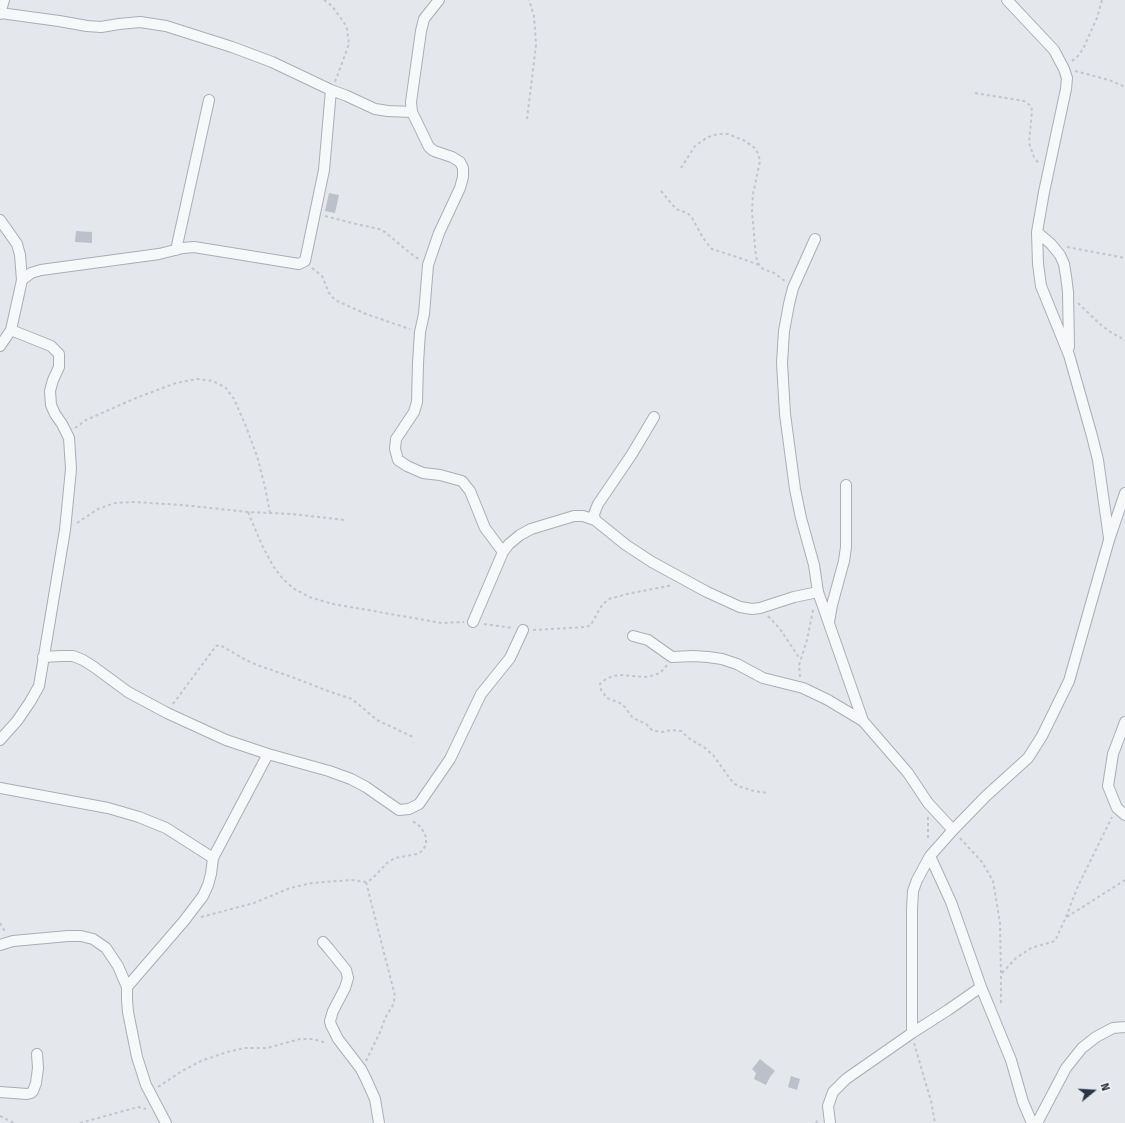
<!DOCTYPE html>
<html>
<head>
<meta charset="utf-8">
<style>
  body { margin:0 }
  #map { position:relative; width:1125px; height:1123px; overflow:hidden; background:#e4e7ec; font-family:"Fira Sans",sans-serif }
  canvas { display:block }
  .north { position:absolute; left:1073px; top:1071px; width:40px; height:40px; -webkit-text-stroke:3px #f4f6f9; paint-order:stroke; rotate:72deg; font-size:11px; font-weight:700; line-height:16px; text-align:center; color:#2b3445 }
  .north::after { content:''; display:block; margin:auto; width:14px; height:18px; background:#2b3445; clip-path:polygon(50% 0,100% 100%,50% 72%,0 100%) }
</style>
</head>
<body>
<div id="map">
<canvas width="1125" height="1123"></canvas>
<div class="north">N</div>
</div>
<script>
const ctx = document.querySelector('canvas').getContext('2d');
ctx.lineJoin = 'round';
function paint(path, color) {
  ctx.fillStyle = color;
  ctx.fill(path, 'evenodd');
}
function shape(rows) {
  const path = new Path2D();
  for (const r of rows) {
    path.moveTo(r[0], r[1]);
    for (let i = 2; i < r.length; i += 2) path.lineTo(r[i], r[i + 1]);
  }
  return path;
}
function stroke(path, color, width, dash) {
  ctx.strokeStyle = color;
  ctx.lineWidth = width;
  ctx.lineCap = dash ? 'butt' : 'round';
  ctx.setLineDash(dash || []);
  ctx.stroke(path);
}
paint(shape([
  [329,193,339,195,335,213,325,211],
  [76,231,92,232,92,243,75,242],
  [760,1059,775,1071,770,1077,766,1085,754,1079,756,1073,752,1069],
  [791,1076,800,1079,797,1090,788,1087]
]), '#bbc0ca');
const street = shape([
  [439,0,431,10,424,19,421,31,411,102,412,112,429,147,434,151,452,157,460,162,463,168,463,177,460,188,439,233,428,265,424,314,420,332,418,363,417,402,414,412,396,439,395,449,398,460,407,466,423,473,440,475,462,481,470,491,485,528,503,552],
  [1007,0,1054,50,1064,69,1067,78,1066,89,1044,192,1037,232,1038,264,1041,286,1069,355,1092,436,1098,460,1109,538],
  [0,13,59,21,87,26,101,27,119,24,140,22,166,26,232,47,272,62,331,90,347,96,375,109,388,111,412,112],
  [0,14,4,0],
  [0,220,17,244,20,255,22,280,11,330,0,346],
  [1037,232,1051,244,1060,255,1064,264,1066,276,1068,292,1069,347],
  [815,239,793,288,789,304,784,331,782,363,785,414,795,489,801,518,814,565,818,592,863,721,908,773,928,803,953,830],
  [176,250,209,100],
  [22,280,31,273,41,270,159,254,183,248,194,247,299,264,305,261,324,170,331,90],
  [654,417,632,454,598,504,594,514,595,520,626,545,652,562,707,592,740,607,752,609,760,608,794,597,818,592],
  [473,622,503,552,509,544,520,535,531,529,574,516,583,516,595,520],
  [829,622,832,605,844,561,846,547,846,485],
  [633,636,648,640,672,657,693,656,708,657,722,659,737,664,763,678,803,688,828,700,863,721],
  [43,657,61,656,73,656,83,660,94,667,128,692,167,713,226,740,268,754,329,771,351,779,366,787,399,810,409,809,419,804,450,759,481,694,510,658,523,630],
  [1125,722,1113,754,1108,786,1117,808,1125,815],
  [0,740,17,721,30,702,39,686,65,530,71,469,69,438,62,424,55,414,51,405,50,391,53,380,59,367,59,354,51,346,11,330],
  [0,788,108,808,139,817,166,828,213,858],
  [930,856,951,902,981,987,1011,1060,1023,1102,1032,1123],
  [323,942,329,949,346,970,348,978,345,988,333,1011,330,1021,331,1025,338,1039,361,1069,366,1079,375,1099,379,1123],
  [0,945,13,941,68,936,81,936,93,939,106,948,118,966,127,987],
  [912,1033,912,909,913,891,917,880,930,856,953,830,986,796,1028,758,1042,736,1069,681,1109,540,1125,493],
  [0,1092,27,1094,31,1093,33,1091,36,1083,38,1068,37,1054],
  [166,1123,146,1085,137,1057,128,1012,127,1000,127,987,184,921,203,896,208,885,211,874,213,858,268,754],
  [830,1123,828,1106,833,1092,846,1079,912,1033,948,1010,981,987],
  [1037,1123,1066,1068,1082,1048,1096,1037,1113,1028,1125,1027]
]);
stroke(street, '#a9aeb7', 12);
stroke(shape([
  [324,0,332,6,345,24,347,29,349,44,335,82],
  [1072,61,1078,56,1083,49,1097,18,1102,0],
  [1075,71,1109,80,1125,87],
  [975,93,1024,101,1031,106,1032,111,1029,143,1034,157,1039,164],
  [527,119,536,45,534,16,529,0],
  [681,168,695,146,708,137,718,134,728,134,745,141,755,148,758,153,760,161,753,194,752,211,756,257,759,265,763,269,774,273,785,281],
  [661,191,676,209,687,213,691,216,703,238,712,249,743,259,759,265],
  [325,216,352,223,379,229,385,232,410,253,420,260],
  [1067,247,1125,258],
  [312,268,322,276,329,293,335,300,366,314,410,329],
  [1078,303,1102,326,1112,333,1125,340],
  [75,428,86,420,136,398,176,383,197,379,213,381,226,388,234,399,245,424,257,456,265,487,270,513],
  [248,512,261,543,273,566,283,579,293,588,309,597,333,604,442,623,464,622],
  [77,523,98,509,115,503,134,502,182,505,248,512,292,514,345,520],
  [768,616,780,629,800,659],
  [484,624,513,628],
  [533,630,586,627,591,625,593,621,602,605,609,599,627,594,673,585],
  [667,665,661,672,655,675,646,677,620,675,613,676,606,679,600,684,601,690,607,698,620,703,625,707,629,713,633,718,646,724,652,730,656,731,662,732,671,730,681,731,690,739,705,748,713,755,731,780,735,784,741,787,754,791,768,793],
  [800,677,799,665,807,640,813,610],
  [173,704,216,646,220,645,246,660,257,665,292,677,328,691,352,699,377,720,413,737],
  [928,817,928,841],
  [960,838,982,862,993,881,1000,923,1001,974,1001,1006],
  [201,917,254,903,290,888,312,883,351,880,366,882,372,879,387,863,395,858,417,854,422,851,426,845,426,837,421,827,411,820],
  [1067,917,1125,880],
  [0,923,6,933],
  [1002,973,1016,958,1031,948,1055,941,1066,917,1078,886,1112,817],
  [914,1043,931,1101,935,1123],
  [366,1061,381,1030,385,1018,393,1005,395,996,366,882],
  [158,1087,182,1071,201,1061,227,1052,245,1048,267,1048,300,1039,313,1039,327,1043],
  [0,1116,14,1123],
  [80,1123,138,1107,146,1109],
  [816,1123,819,1118]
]), '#c2c5cb', 2, [3, 3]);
stroke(street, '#f7f8fa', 10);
</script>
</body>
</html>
